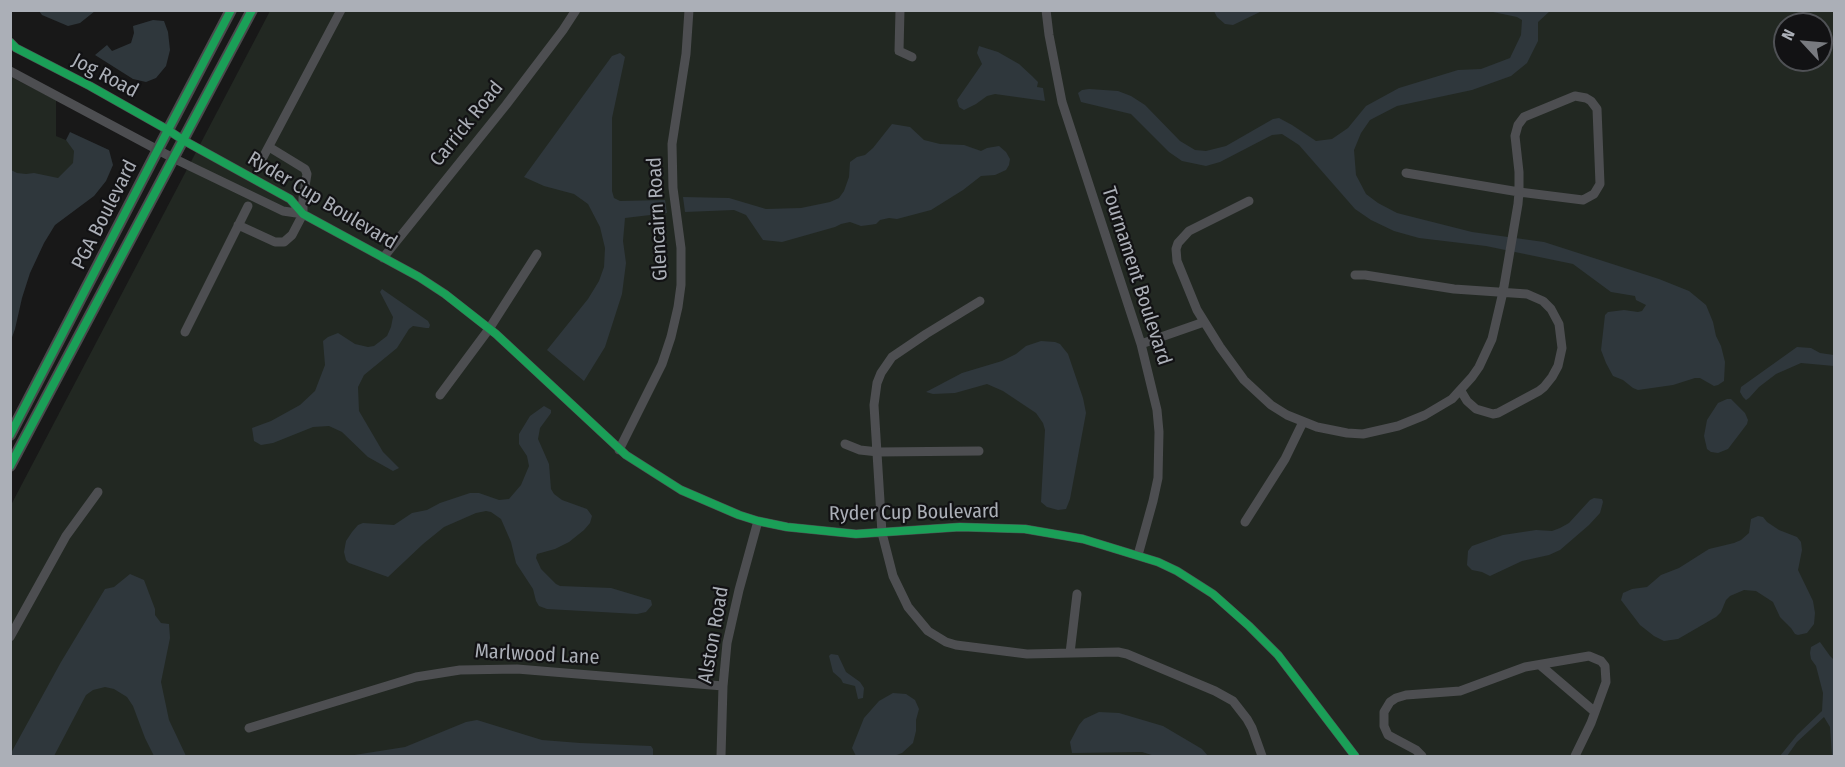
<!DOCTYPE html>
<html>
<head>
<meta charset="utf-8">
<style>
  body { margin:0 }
  #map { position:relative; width:1845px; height:767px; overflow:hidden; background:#181818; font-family:"Fira Sans Condensed",sans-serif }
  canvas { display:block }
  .frame { position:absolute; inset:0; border:12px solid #abafb7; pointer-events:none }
  .north { position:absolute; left:1773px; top:12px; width:60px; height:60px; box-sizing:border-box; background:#121214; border:2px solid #4f5155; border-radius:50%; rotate:296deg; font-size:16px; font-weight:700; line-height:24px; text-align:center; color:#abafb7 }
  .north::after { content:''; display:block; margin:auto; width:21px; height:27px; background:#787a7f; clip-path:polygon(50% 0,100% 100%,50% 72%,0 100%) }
</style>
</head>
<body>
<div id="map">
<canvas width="1845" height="767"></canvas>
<div class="frame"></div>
<div class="north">N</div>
</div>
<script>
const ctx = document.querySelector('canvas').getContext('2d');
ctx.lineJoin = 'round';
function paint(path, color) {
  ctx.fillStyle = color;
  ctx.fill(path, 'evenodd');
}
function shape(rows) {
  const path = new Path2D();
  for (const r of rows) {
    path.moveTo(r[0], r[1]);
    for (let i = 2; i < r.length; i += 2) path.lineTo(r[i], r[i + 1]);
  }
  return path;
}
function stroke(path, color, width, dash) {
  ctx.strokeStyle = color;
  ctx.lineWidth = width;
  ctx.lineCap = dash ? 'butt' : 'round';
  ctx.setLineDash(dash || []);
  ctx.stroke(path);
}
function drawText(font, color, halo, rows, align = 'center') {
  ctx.font = font + ' "Fira Sans Condensed",sans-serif';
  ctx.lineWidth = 4.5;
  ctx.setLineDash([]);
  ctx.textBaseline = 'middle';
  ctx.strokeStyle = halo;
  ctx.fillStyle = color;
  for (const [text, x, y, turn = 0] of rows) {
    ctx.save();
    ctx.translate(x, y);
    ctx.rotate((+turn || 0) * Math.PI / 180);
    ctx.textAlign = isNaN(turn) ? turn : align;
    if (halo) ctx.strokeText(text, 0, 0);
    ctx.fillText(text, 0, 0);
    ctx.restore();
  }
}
paint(shape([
  [270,11,1834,11,1834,756,11,756,11,505],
  [1785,24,1821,24,1821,60,1785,60],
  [11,77,56,100,56,136,78,145,76,175,11,281]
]), '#222822');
paint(shape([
  [39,11,95,11,80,23,68,26,42,15],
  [1214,11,1262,11,1233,25,1225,24,1217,17],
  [1488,11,1550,11,1538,22,1538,41,1527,63,1511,76,1472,90,1397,106,1370,120,1361,133,1354,150,1356,175,1366,194,1378,203,1397,213,1472,232,1544,242,1659,279,1689,291,1706,305,1713,322,1716,336,1721,346,1725,362,1724,381,1718,385,1714,386,1700,378,1695,378,1673,385,1638,390,1633,388,1623,380,1613,376,1606,363,1601,350,1605,315,1608,312,1624,310,1638,312,1642,311,1646,305,1636,300,1635,296,1611,292,1573,264,1486,246,1419,238,1394,231,1371,220,1355,209,1299,145,1282,134,1272,135,1220,162,1206,166,1182,161,1169,152,1131,114,1081,102,1078,93,1082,90,1089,89,1118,91,1131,96,1145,105,1180,141,1195,150,1206,151,1226,146,1273,119,1279,118,1292,125,1316,141,1332,139,1348,128,1366,106,1399,88,1458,70,1481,69,1510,58,1521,35,1522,20,1517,17],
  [153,20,164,21,168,32,170,50,166,66,156,78,146,82,133,79,95,55,107,45,112,51,131,43,134,33,133,26],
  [979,46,998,52,1019,64,1032,76,1038,82,1037,87,1043,88,1045,101,995,94,987,96,976,104,964,110,959,107,957,100,982,64,977,53],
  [620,53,625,57,612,118,612,191,614,198,620,201,665,200,667,213,625,218,623,241,626,263,622,294,605,347,584,381,547,350,588,299,599,281,604,267,605,248,600,227,588,204,574,194,544,186,524,177,612,56],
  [892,124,910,127,924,140,940,144,964,145,981,151,987,148,999,146,1006,152,1010,159,1009,165,1006,170,995,175,981,176,963,190,931,210,897,219,889,218,880,220,876,224,869,225,861,226,850,222,841,224,835,227,782,242,763,240,746,215,734,210,685,212,683,197,729,198,766,209,801,208,830,202,839,198,844,191,849,177,850,162,857,157,865,155,873,148],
  [70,132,109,150,113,165,106,181,94,196,55,225,44,243,30,273,22,298,15,329,11,340,11,170,17,173,26,174,34,173,58,178,73,163,74,151,66,140],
  [382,289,428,321,430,325,429,328,426,328,413,326,409,329,397,348,364,375,358,387,359,411,383,452,399,468,393,471,368,457,342,432,329,426,313,427,273,443,261,445,254,441,252,428,271,421,300,405,315,391,325,365,323,341,328,337,338,333,355,344,368,347,374,346,387,336,391,327,393,317,380,292],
  [1041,341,1055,342,1060,344,1068,354,1083,398,1086,413,1070,499,1066,509,1058,510,1047,507,1041,502,1045,430,1043,423,1036,413,1003,391,987,384,955,393,933,394,926,392,962,373,1002,361,1016,354,1026,346],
  [1797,347,1811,348,1820,353,1834,355,1834,366,1801,363,1776,374,1759,387,1749,398,1746,400,1743,397,1740,392,1741,387],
  [1727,399,1731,399,1745,413,1748,420,1747,424,1728,449,1718,453,1711,452,1707,449,1704,436,1707,420,1718,403],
  [544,406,551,410,551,413,540,428,538,439,549,464,551,489,554,494,562,500,587,509,592,516,590,523,584,530,569,542,555,549,537,554,536,558,541,569,556,584,560,586,611,588,651,600,652,605,646,612,637,614,547,609,539,606,536,601,533,589,516,563,511,542,501,519,491,512,486,511,476,513,444,527,423,544,388,577,349,563,346,560,344,552,346,541,352,532,358,525,363,523,394,525,412,513,427,510,440,503,470,493,479,493,499,500,509,499,521,485,529,466,527,456,519,444,519,434,530,416],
  [1594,498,1602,499,1603,502,1600,513,1589,525,1560,550,1549,555,1522,561,1490,576,1482,572,1472,570,1467,565,1468,551,1472,546,1503,535,1536,530,1552,531,1560,528,1569,523,1590,500],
  [1758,516,1763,517,1767,522,1779,530,1797,537,1801,542,1802,550,1798,570,1813,601,1815,613,1814,624,1807,633,1798,635,1795,634,1791,628,1780,617,1773,602,1756,591,1744,590,1730,596,1726,600,1721,612,1716,617,1678,639,1664,641,1654,636,1640,625,1621,600,1623,593,1632,589,1647,587,1661,575,1679,568,1709,549,1734,543,1741,540,1749,533,1751,519],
  [130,574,144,580,155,609,155,615,161,623,169,624,170,638,161,682,169,720,186,756,154,756,145,738,133,706,127,697,114,689,105,687,93,690,86,695,54,756,11,756,11,753,61,662,105,589,114,587],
  [1820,642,1830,656,1834,660,1834,756,1832,756,1830,727,1824,717,1797,742,1787,756,1780,756,1797,735,1822,711,1823,693,1816,666,1811,659,1810,653,1811,647],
  [831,654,838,655,846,672,860,682,864,688,863,698,858,699,855,686,843,683,841,679,833,672,829,656],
  [893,693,906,694,915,700,919,709,916,720,916,731,913,743,902,753,894,756,856,756,852,748,864,718,879,701],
  [1099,712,1119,713,1163,726,1202,749,1208,756,1155,756,1142,752,1072,753,1070,742,1079,725,1084,719],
  [477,720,542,740,580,743,651,746,653,749,653,755,651,756,348,756,405,747,466,722]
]), '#2f373c');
stroke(shape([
  [900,10,899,51,912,57],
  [1046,10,1049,35,1062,102,1141,344,1157,410,1159,432,1158,478,1153,501,1138,555],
  [10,42,16,48,90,86,168,130,183,140,290,199,303,214,419,277,445,294,496,334,626,455,681,490,739,515,758,521,787,527,856,534,960,527,1025,529,1083,539,1158,562,1177,571,1213,594,1249,626,1278,655,1355,756],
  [10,71,173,158,283,211,303,214],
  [260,163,341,10],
  [1249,201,1189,231,1178,243,1176,249,1177,261,1197,310,1220,347,1244,380,1271,405,1287,415,1317,427,1347,433,1363,434,1398,426,1425,415,1452,399,1472,377,1479,367,1492,339,1503,292,1518,204,1519,192,1519,172,1515,136,1518,125,1524,117,1575,96,1586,98,1591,101,1597,109,1600,184,1594,194,1583,200,1519,192,1406,173],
  [238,225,275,242,284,242,292,235,303,214,303,198,307,174,305,169,269,147],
  [383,258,506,105,563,30,576,10],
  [1355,275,1365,275,1454,289,1527,294,1543,301,1551,309,1559,324,1562,348,1558,366,1552,377,1544,387,1539,391,1498,413,1493,414,1476,409,1467,401,1461,391],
  [980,301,926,334,892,357,881,373,877,383,874,405,882,533,893,576,908,607,928,631,946,642,956,645,1027,654,1118,652,1127,654,1215,691,1233,701,1247,719,1252,728,1262,756],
  [185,332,248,206],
  [1141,344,1204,322],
  [440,395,489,329,537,254],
  [845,444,860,450,878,452,979,451],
  [619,450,662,364,671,337,678,307,681,285,681,248,673,188,672,144,686,54,689,10],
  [1245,522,1285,459,1303,422],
  [10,637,66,536,98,492],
  [1070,653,1077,594],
  [1540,665,1595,712],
  [249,728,416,677,460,670,517,669,723,686],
  [721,756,723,686,727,643,739,590,758,521],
  [1422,756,1416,750,1388,735,1384,726,1384,712,1390,702,1396,698,1406,695,1460,691,1525,667,1589,656,1601,661,1605,666,1606,682,1591,723,1575,756]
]), '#4d4e51', 9);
stroke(shape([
  [10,435,168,130,231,10],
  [10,466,252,10]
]), '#4a4a4c', 12);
stroke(shape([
  [10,42,16,48,90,86,168,130,183,140,290,199,303,214,419,277,445,294,496,334,626,455,681,490,739,515,758,521,787,527,856,534,960,527,1025,529,1083,539,1158,562,1177,571,1213,594,1249,626,1278,655,1355,756],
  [10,435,168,130,231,10],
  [10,466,252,10]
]), '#1a9f57', 8);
drawText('20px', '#abafb7', '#121214', [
  ["Jog Road",105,76,28],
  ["Carrick Road",467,124,-51],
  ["Ryder Cup Boulevard",322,201,31],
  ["PGA Boulevard",105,215,-63],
  ["Glencairn Road",658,219,-93],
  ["Tournament Boulevard",1136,276,72],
  ["Ryder Cup Boulevard",914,513,-1],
  ["Alston Road",714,635,-80],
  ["Marlwood Lane",537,655,3]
]);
</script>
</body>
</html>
